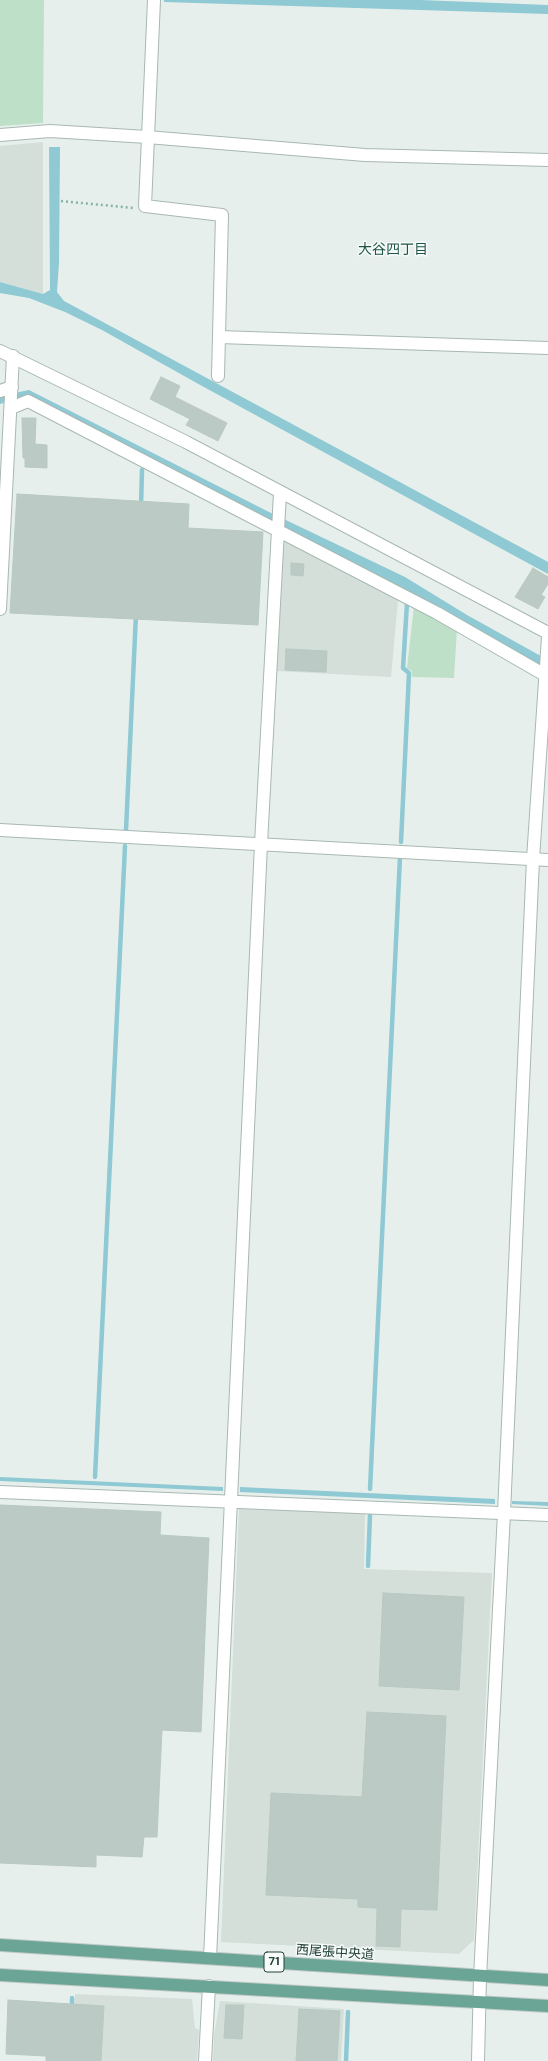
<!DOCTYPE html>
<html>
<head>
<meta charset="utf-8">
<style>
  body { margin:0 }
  canvas { display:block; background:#e6efeb }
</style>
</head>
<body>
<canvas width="548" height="2061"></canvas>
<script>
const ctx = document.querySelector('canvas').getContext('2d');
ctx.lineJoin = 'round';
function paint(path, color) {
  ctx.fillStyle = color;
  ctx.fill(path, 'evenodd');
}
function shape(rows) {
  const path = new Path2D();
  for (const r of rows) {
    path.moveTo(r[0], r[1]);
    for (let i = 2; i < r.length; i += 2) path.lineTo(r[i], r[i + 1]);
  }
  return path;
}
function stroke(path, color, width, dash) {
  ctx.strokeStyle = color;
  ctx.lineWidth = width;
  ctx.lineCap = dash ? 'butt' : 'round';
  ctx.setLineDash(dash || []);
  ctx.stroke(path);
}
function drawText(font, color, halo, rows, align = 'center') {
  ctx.font = font + ' "DM Sans","Noto Sans JP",sans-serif';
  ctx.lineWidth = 3;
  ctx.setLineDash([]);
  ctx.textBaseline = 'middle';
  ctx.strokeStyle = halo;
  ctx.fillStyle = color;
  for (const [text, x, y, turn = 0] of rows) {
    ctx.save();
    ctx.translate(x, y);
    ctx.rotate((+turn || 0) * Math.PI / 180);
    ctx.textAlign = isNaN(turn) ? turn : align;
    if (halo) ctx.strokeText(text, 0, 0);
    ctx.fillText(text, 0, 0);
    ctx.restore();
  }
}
paint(shape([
  [43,142,43,294,0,282,0,146],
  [289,540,398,600,391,677,275,671,284,543],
  [239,1509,365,1513,364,1569,492,1573,474,1940,459,1954,221,1942],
  [75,1994,192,1999,195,2028,199,2030,197,2061,72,2061],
  [220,2001,344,2009,341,2061,213,2061,214,2035]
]), '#d4dfda');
paint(shape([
  [0,0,44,0,43,123,0,126],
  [414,606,457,629,454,678,412,677,412,671,407,668]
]), '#bfe0c8');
paint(shape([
  [164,0,420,0,548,5,548,14,164,2],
  [49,147,60,147,59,263,57,292,64,301,548,562,548,574,202,386,102,330,65,312,29,298,0,293,0,282,43,294,50,290],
  [29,390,267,511,405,577,467,615,548,660,548,671,440,607,28,396,0,404,0,396],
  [0,1477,223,1487,223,1491,0,1481],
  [240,1487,495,1499,495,1504,240,1492],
  [512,1501,548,1502,548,1506,512,1504]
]), '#8ec9d4');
stroke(shape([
  [141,507,142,470],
  [126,830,136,614],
  [401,842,409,673,403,668,407,603],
  [95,1477,125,846],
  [370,1489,400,857],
  [368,1566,370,1515],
  [72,2010,72,1998],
  [346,2061,348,2012]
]), '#8ec9d4', 4.5);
const building = shape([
  [161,377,180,386,175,397,227,423,218,441,186,425,190,419,150,399,161,377],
  [22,418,36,418,35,444,47,445,47,468,25,467,25,458,23,458,22,418],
  [17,494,189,504,188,528,263,532,258,625,10,613,17,494],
  [291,563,304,564,303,576,291,575,291,563],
  [533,568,548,577,548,584,541,595,545,597,538,609,515,597,533,568],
  [286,649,327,651,326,672,285,670,286,649],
  [0,1505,161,1512,160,1535,209,1538,201,1732,162,1730,157,1837,144,1837,142,1857,96,1855,96,1867,0,1863,0,1505],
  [383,1593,464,1597,459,1690,379,1686,383,1593],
  [367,1712,446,1716,437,1910,401,1909,400,1947,376,1946,377,1908,358,1907,358,1899,266,1895,271,1793,362,1797,367,1712],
  [8,2000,104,2006,101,2061,46,2061,46,2056,6,2054,8,2000],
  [226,2005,244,2005,242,2039,224,2038,226,2005],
  [299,2009,340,2011,337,2061,296,2061,299,2009]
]);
paint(building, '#bbcac4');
stroke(building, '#b8c9c2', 1);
const minor = shape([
  [154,0,145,206,222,215,218,376],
  [219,337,548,348],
  [0,351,186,442,548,633],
  [0,391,12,387],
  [11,408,28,401,437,613,545,675],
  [0,609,13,356],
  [0,830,548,860],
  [0,1492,548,1515],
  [210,1958,261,844,280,493],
  [205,2061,209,1986]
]);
const tertiary = shape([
  [0,135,50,131,147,137,365,155,548,160],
  [478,2061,480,1977,504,1513,533,859,548,637]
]);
const primary = shape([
  [0,1945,548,1980],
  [0,1975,548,2006]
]);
stroke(minor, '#a8b8b2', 14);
stroke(tertiary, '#a8b8b2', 14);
stroke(primary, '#c2cac8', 14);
stroke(shape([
  [61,201,133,208]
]), '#86b3a5', 2.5, [2, 3]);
stroke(minor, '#fff', 12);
stroke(tertiary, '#fff', 12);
stroke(primary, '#6aa596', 12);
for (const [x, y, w] of [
  [274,1962,20]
]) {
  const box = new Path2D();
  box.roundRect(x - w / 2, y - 10, w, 20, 3);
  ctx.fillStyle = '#f7fbf9';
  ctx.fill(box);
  stroke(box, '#24423a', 1);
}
drawText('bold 12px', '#24423a', null, [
  ["71",274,1962]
]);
drawText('13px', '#24423a', '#f7fbf9', [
  ["西尾張中央道",335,1953,4]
]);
drawText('14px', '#1f5548', '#f7fbf9', [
  ["大谷四丁目",393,250]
]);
</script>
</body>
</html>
